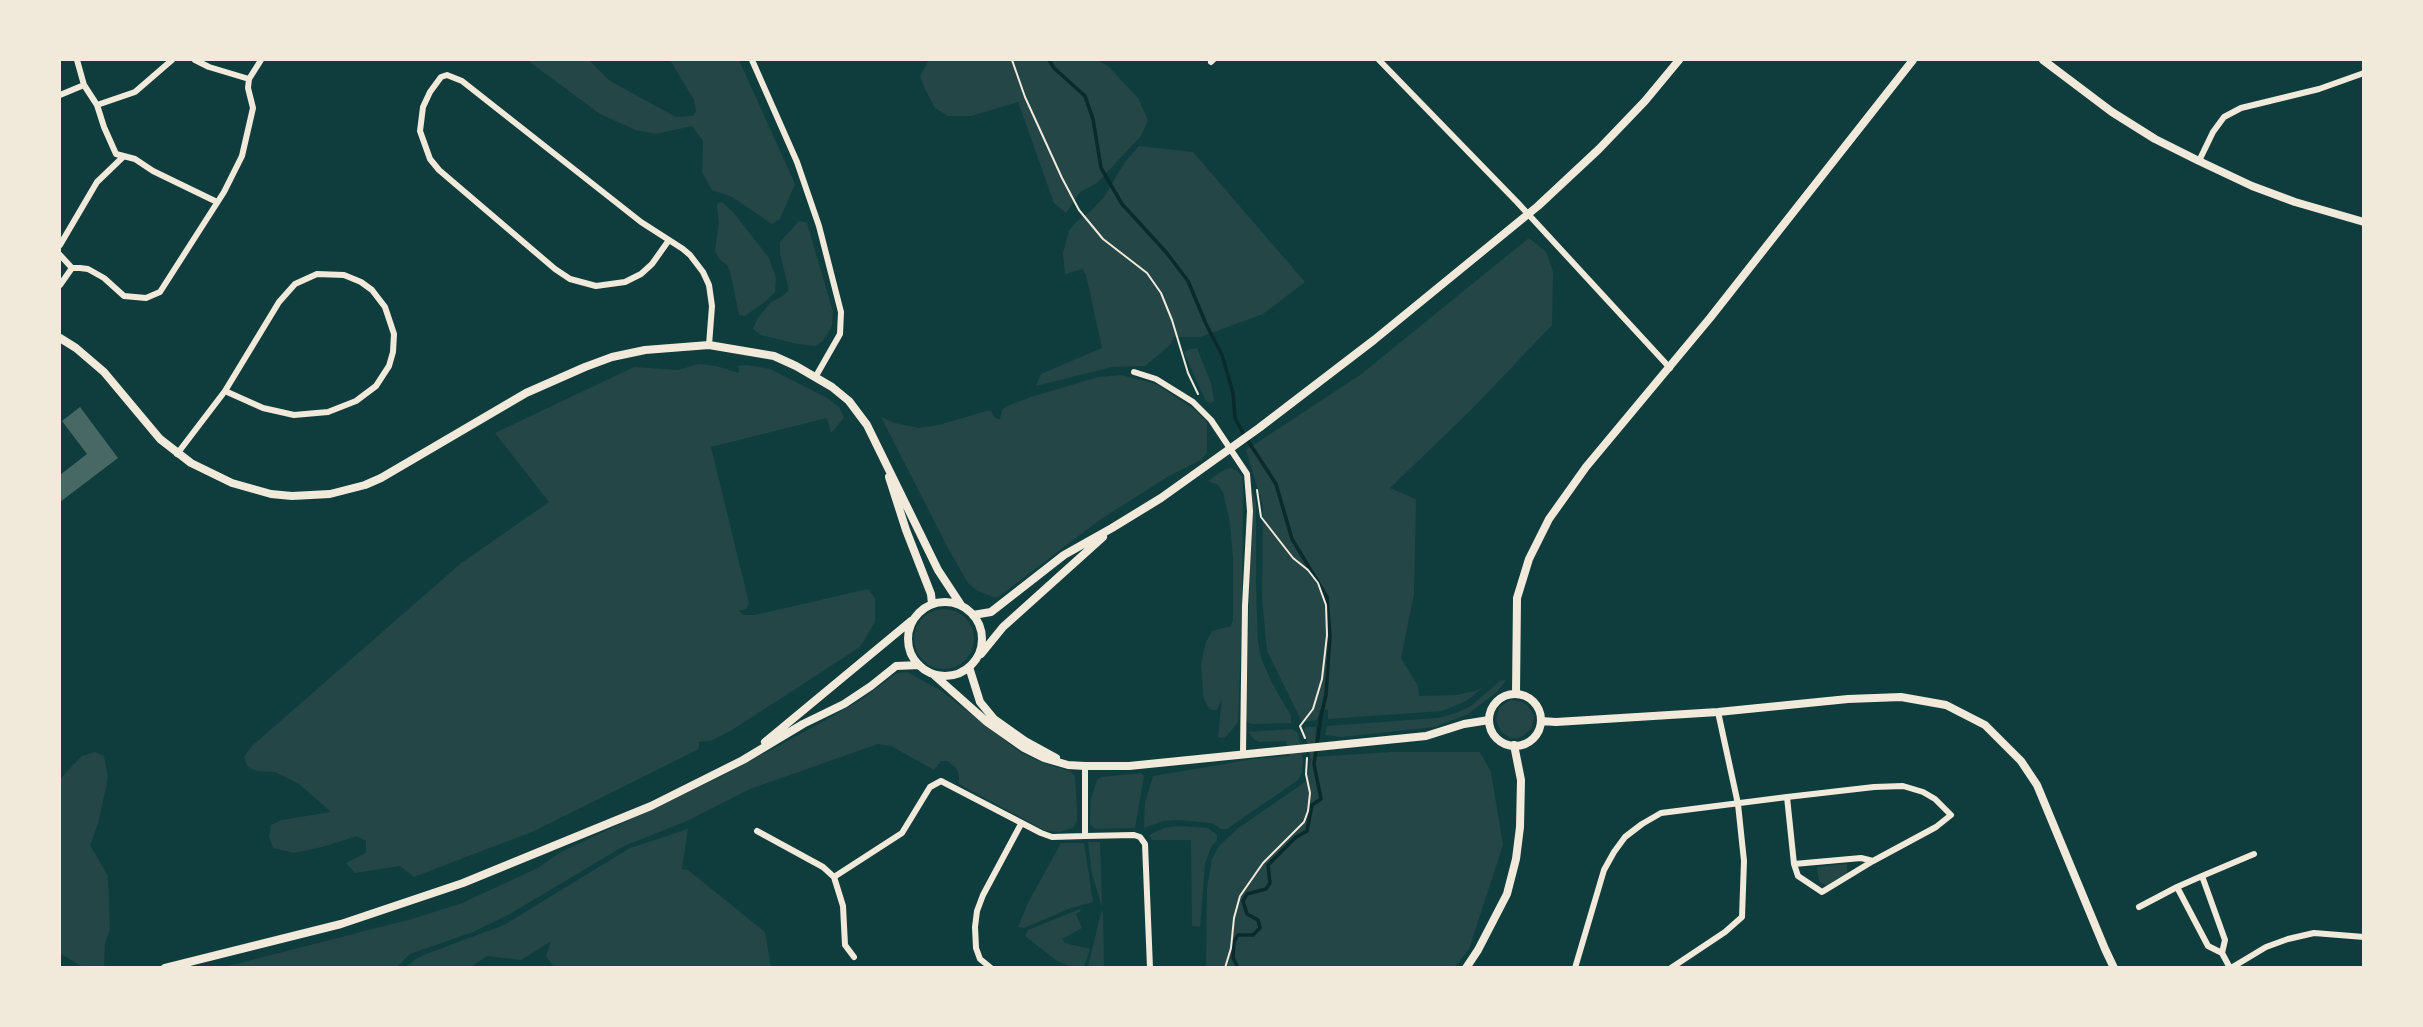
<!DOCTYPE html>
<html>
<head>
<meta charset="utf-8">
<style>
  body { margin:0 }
  #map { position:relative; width:2423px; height:1027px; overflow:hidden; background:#0f3d3e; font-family:"Source Sans 3",sans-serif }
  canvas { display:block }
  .frame { position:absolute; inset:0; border:61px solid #f1e9da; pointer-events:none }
</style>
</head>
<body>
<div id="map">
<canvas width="2423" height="1027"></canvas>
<div class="frame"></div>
</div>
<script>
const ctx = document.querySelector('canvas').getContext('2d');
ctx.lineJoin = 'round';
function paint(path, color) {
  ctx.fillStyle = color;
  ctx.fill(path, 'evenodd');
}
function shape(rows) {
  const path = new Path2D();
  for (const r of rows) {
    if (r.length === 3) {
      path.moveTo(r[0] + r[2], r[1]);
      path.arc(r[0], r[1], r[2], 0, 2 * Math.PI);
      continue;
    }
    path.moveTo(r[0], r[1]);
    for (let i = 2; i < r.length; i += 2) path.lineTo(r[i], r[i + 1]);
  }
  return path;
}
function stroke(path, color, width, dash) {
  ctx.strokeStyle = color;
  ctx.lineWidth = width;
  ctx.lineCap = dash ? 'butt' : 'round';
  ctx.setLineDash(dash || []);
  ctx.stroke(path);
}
paint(shape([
  [527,60,589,60,610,81,676,117,693,116,696,111,694,100,670,60,739,60,795,184,780,219,772,224,732,197,712,190,702,172,703,141,692,126,656,134,636,130,600,114],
  [929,60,1098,60,1109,67,1138,98,1148,120,1141,136,1097,183,1080,192,1066,213,1054,203,1018,102,971,116,948,116,935,108,925,89,920,76],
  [1139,146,1193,152,1305,282,1263,314,1200,337,1174,337,1170,345,1145,366,1112,367,1036,386,1041,374,1102,348,1086,275,1082,269,1065,274,1063,253,1069,231,1076,222,1090,212,1104,197,1125,162],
  [722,202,733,212,769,258,776,278,775,292,766,301,745,316,739,315,730,271,727,265,720,260,715,251,719,223,717,206,718,203],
  [799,221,807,223,833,312,832,326,823,341,815,346,798,344,761,335,753,329,758,318,770,303,784,295,789,290,780,254,780,242],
  [1529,238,1546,252,1553,272,1552,325,1472,409,1390,488,1416,499,1414,594,1401,658,1418,686,1419,696,1457,695,1478,690,1485,686,1466,701,1442,711,1328,719,1328,710,1320,709,1317,720,1302,722,1267,651,1262,598,1263,506,1246,450,1360,375],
  [1197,348,1211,383,1214,401,1211,403,1206,401,1184,353,1187,350],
  [698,364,716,366,739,373,738,366,747,365,770,369,827,398,839,407,844,418,831,433,827,418,711,447,749,603,746,609,739,611,744,615,755,615,868,589,875,598,875,622,860,647,732,730,713,740,699,742,699,749,534,831,414,877,400,866,355,873,346,863,366,853,366,841,357,836,322,847,294,853,273,848,269,837,271,825,282,820,331,812,299,784,275,772,257,771,248,767,244,757,252,746,460,564,549,502,495,433,634,367,679,370],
  [1121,375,1156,384,1195,410,1207,422,1207,453,1201,460,1169,476,1101,519,998,597,993,597,976,590,968,583,948,548,881,417,895,423,919,428,939,425,986,411,991,411,995,418,1000,419,1002,410,1007,406,1031,397,1098,377],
  [1231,468,1237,471,1242,476,1243,489,1242,612,1238,722,1225,738,1218,737,1222,698,1217,710,1212,710,1207,706,1203,696,1201,663,1206,642,1212,631,1231,626,1233,620,1233,558,1230,523,1223,492,1218,485,1208,481,1222,471],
  [1252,491,1256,502,1256,587,1258,642,1261,658,1272,683,1291,716,1291,723,1253,724,1248,723,1246,718],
  [944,639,30],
  [907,672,940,690,1020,752,1041,762,1071,772,1075,776,1077,810,1077,820,1073,828,1059,832,1044,830,959,784,959,774,956,768,947,761,941,761,934,770,891,746,878,744,750,789,689,820,624,846,508,915,473,932,410,954,397,967,220,968,412,919,462,903,538,868,561,852,724,775,817,725,859,701,897,673],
  [1506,680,1497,692,1468,714,1435,727,1342,737,1325,735,1327,726,1438,718,1456,713,1471,706,1500,681],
  [1510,700,1523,702,1528,706,1534,716,1532,728,1523,736,1517,738,1511,738,1501,732,1496,720,1499,708],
  [1306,727,1316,727,1314,757,1391,752,1480,752,1491,772,1503,845,1469,949,1455,967,1206,968,1207,888,1212,859,1219,846,1237,829,1305,782,1311,761,1304,730],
  [1292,729,1298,733,1303,760,1302,773,1298,780,1227,829,1221,829,1212,823,1179,820,1163,821,1144,828,1145,803,1153,776,1254,759,1289,756,1286,741,1260,742,1254,739,1248,732],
  [95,752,104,756,108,778,98,824,90,845,108,876,110,929,105,943,104,967,84,968,60,953,60,779,82,756],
  [1141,773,1144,776,1135,828,1095,829,1090,824,1090,816,1091,799,1097,780,1101,777],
  [1178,826,1208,828,1217,835,1217,840,1211,847,1205,864,1200,927,1192,926,1191,840,1152,840,1149,835,1164,828],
  [688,829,682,869,688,870,765,932,771,967,554,967,546,956,551,941,521,960,487,956,471,967,406,967,414,960,426,954,504,925,630,848],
  [1088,842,1100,842,1102,907,1092,874],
  [1061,843,1084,843,1093,902,1071,908,1024,928,1018,927,1028,903],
  [1847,864,1847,874,1827,886,1819,882,1817,867],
  [1080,909,1081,911,1076,914,1082,928,1062,939,1065,943,1090,949,1084,967,1071,967,1057,961,1025,936,1028,930],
  [1103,911,1104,967,1088,967,1101,913]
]), '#244646');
stroke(shape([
  [1049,60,1054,68,1085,96,1093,119,1101,168,1122,204,1166,252,1188,281,1206,324,1222,355,1233,393,1235,418,1243,433,1276,484,1292,539,1327,597,1330,636,1326,695,1321,716,1314,764,1321,799,1312,805,1307,831,1296,837,1268,865,1270,883,1266,889,1247,894,1243,901,1247,914,1258,920,1260,928,1253,935,1238,935,1234,942,1233,958,1238,968]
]), '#0a2a2b', 3.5);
paint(shape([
  [80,407,118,458,60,502,60,475,87,454,62,421]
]), '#486865');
stroke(shape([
  [1012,60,1025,97,1062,178,1079,210,1103,239,1147,273,1161,293,1172,320,1188,373,1198,394],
  [1257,490,1261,517,1293,558,1308,570,1318,583,1326,605,1327,635,1322,679,1313,709,1300,726,1305,738],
  [1225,968,1231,948,1234,918,1240,896,1263,863,1304,822,1308,811,1310,793,1306,774,1307,758]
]), '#f1e9da', 2);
stroke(shape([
  [77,60,84,85],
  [172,60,135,92,97,105,104,127,116,154,135,159,153,171,217,202],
  [195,60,209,67,249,79],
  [752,60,797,162,819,226,841,312,840,334,816,376],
  [1379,60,1517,202,1670,368],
  [1211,62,1213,60],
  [60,95,84,85,97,105],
  [2199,161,2213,132,2224,117,2241,108,2319,89,2364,73],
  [669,240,652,264,641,274,625,282,596,286,570,279,555,269,487,211,439,170,430,159,420,131,423,107,430,92,441,77,447,75,462,81,641,222,683,249,690,255,703,272,709,285,712,306,709,345],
  [60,245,97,182,123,157],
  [60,255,72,268],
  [60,285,72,268,80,268,88,269,104,278,124,296,146,298,160,292,224,192,242,156,253,108,248,88,249,79,261,60],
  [1134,372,1156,379,1193,402,1211,420,1247,474,1250,511,1245,606,1243,753],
  [177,454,225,391,279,302,295,284,317,274,344,275,361,282,372,290,385,307,394,334,393,352,389,366,376,386,356,401,328,412,294,415,263,408,225,391],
  [757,831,823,867,834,877,902,833,930,787,941,781,1041,833,1052,837,1085,836,1085,766],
  [1085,836,1134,835,1140,837,1145,844,1150,968],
  [1794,864,1798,876,1822,892,1873,861],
  [834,877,843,906,845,945,854,957],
  [2177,887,2202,876],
  [2139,907,2177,887,2208,946,2222,953,2230,968],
  [2222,953,2225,940,2202,876,2254,854],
  [991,968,980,959,976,948,975,927,977,911,983,895,1021,824],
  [1575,968,1604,870,1614,852,1625,837,1642,824,1661,813,1787,797,1874,787,1903,786,1923,792,1935,799,1951,815,1936,827,1873,861,1861,858,1794,864,1787,797],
  [1671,968,1725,932,1742,917,1744,861,1738,804,1718,712],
  [2231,968,2266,947,2288,939,2314,933,2364,937]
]), '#f1e9da', 6);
stroke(shape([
  [2043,60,2112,112,2155,139,2199,161,2252,186,2295,202,2364,222],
  [60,338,76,348,104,372,160,439,191,463,232,483,271,494,292,496,330,494,365,485,381,478,526,393,585,367,612,357,645,350,709,345,774,356,796,366,832,387,849,401,867,425,938,570,961,605],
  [889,477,906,530,931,594,932,604],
  [945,639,37],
  [973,615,991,612,1064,555,1112,528,1161,498,1259,428,1374,340,1538,206,1599,149,1645,101,1679,60],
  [981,654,1003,627,1103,537],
  [969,667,980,702,994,719,1025,741,1056,758],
  [933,674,987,722,1024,748,1044,758,1068,765,1085,766,1129,766,1426,736,1464,724,1489,720],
  [1516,694,1517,598,1529,559,1549,519,1586,467,1710,318,1913,60],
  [1515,720,26],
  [1541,721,1556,722,1718,712,1848,699,1901,697,1946,705,1985,725,2021,761,2037,785,2105,949,2114,968],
  [765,742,911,621],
  [165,968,341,924,463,883,651,806,743,760,803,724,844,704,871,686,896,666,919,665],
  [1466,968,1478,950,1507,894,1516,859,1520,827,1521,780,1514,745]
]), '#f1e9da', 8);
</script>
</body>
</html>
